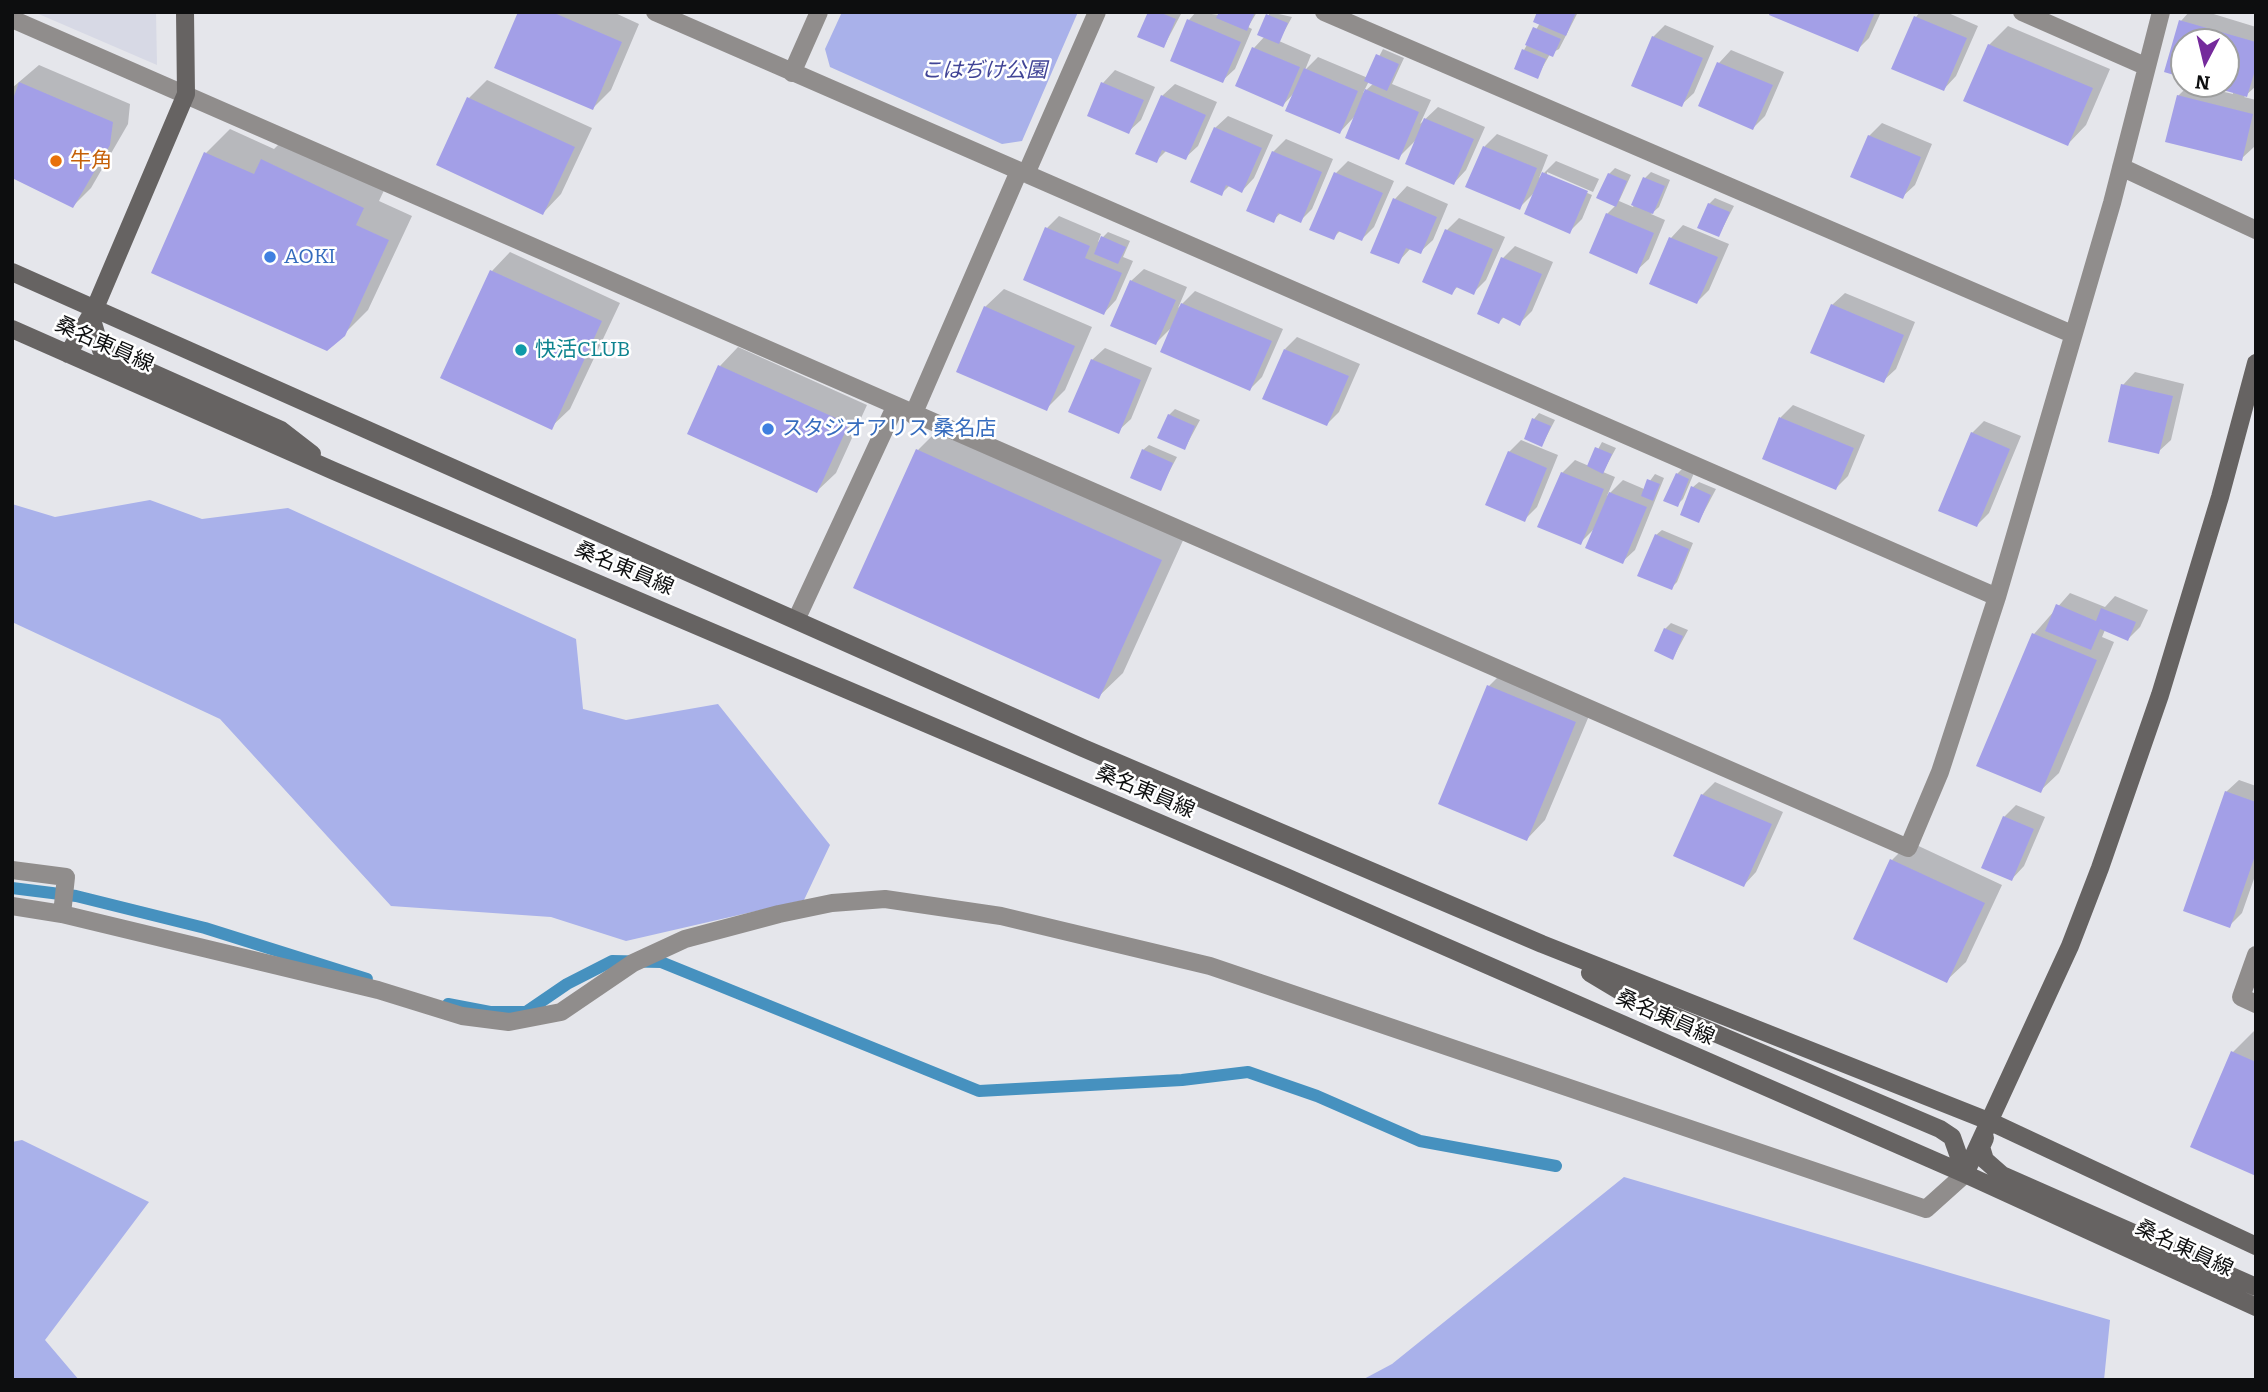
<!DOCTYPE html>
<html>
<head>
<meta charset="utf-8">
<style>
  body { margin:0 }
  #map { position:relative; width:2268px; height:1392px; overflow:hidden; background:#e5e6eb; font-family:Bitter,serif }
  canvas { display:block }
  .frame { position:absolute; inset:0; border:14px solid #0d0e0f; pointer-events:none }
  .north { position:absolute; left:2170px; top:28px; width:70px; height:70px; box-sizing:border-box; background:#fff; border:2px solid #9e9f9f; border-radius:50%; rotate:187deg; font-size:19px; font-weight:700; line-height:28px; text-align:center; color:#0d0e0f }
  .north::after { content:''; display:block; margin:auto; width:24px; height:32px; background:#752a9c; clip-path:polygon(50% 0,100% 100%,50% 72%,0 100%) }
</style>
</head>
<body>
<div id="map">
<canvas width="2268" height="1392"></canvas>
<div class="frame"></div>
<div class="north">N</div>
</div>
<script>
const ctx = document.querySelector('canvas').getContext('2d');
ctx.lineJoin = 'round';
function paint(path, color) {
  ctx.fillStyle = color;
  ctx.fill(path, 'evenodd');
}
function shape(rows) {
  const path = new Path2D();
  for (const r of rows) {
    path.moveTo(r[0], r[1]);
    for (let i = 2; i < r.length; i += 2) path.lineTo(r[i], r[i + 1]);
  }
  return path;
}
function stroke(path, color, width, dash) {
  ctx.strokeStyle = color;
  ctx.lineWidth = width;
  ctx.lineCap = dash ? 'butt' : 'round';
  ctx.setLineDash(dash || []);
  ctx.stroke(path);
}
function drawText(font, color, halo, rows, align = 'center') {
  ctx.font = font + ' Bitter,"Noto Sans JP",serif';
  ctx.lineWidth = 5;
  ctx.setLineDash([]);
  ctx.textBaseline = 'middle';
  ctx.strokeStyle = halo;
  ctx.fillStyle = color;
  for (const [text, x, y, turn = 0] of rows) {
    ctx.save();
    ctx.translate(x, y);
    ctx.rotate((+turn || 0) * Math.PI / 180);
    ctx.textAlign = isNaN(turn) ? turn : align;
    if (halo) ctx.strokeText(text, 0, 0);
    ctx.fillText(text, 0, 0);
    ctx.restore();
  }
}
paint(shape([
  [34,12,156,12,157,65]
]), '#d7d9e5');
paint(shape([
  [842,12,1078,12,1022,141,1002,144,830,67,825,49],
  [150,500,202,519,288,508,576,639,583,709,626,720,718,704,830,845,804,900,626,941,551,917,391,906,220,719,12,622,12,504,55,517],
  [22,1140,149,1202,45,1340,79,1380,12,1380,12,1142],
  [1624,1177,2110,1320,2104,1380,1362,1380,1392,1364]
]), '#a9b1ea');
paint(shape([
  [520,12,613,12,639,24,611,90,593,108],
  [1150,12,1181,14,1164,46],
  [1196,12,1219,15,1221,12,1257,12,1248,27,1252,29,1235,69,1222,81,1189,20],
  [1270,12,1292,17,1279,41,1311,55,1305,70,1318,57,1368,78,1383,49,1404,58,1392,84,1431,100,1420,124,1438,107,1485,127,1466,170,1454,183,1416,140,1398,158,1355,116,1340,132,1295,92,1283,105,1254,48,1265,36,1260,34],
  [1369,81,1374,83,1363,93],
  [1539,12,1578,12,1559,49,1550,54,1537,77,1524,50,1540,23],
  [1772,12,1881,12,1869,38,1857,50],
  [1920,12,1946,12,1978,26,1956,76,1944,89,1916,17],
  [2189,12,2207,12,2256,27,2256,86,2244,97,2256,100,2256,138,2254,147,2241,159,2178,96,2190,84,2233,94,2233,91,2209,84,2226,84,2226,42,2184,42,2184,77,2181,21],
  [1665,25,1714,46,1694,93,1681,105,1653,37],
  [2008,26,2110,69,2086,125,2068,144,1989,45],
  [1731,50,1784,72,1765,116,1753,128,1719,63],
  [39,65,130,104,128,124,91,188,73,206,12,176,12,88],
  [1115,70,1155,87,1141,120,1128,132,1089,115,1103,83],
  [487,80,592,128,561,194,543,213,469,98],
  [1175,84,1217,102,1198,146,1185,158,1167,150,1156,161,1162,96],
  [1228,116,1273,135,1254,178,1242,191,1230,185,1221,194,1215,128],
  [1882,123,1932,144,1915,185,1902,197,1869,136],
  [230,129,274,149,287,136,387,184,379,201,412,216,368,310,343,335,206,153],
  [1497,134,1548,155,1539,178,1556,161,1599,179,1593,192,1547,172,1547,176,1592,195,1582,219,1570,231,1536,191,1519,208,1468,186,1485,146],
  [1286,139,1333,159,1312,209,1300,221,1281,213,1273,220,1273,152],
  [1348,161,1394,181,1374,227,1362,239,1341,230,1333,238,1336,173],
  [1615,168,1631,175,1619,201,1633,207,1645,178,1651,172,1670,180,1659,207,1651,214,1665,220,1649,259,1636,271,1607,214,1616,205,1609,174],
  [1407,186,1448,204,1433,240,1420,252,1411,248,1398,262,1372,252,1395,199],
  [1715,198,1734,206,1719,235,1709,204],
  [1059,216,1101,234,1098,242,1108,232,1130,241,1123,257,1133,261,1116,300,1104,313,1047,228],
  [1459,218,1505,237,1486,280,1474,292,1458,286,1452,293,1447,230],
  [1683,225,1729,244,1709,290,1697,302,1651,283,1671,238],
  [1515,246,1553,262,1532,311,1520,323,1504,317,1499,322,1503,258],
  [510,252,620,303,570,409,551,427,492,271],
  [1144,269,1187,287,1178,308,1195,291,1283,329,1262,377,1250,389,1172,327,1156,343,1131,281],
  [1004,289,1092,327,1065,390,1046,409,985,307],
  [1845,293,1915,322,1896,369,1883,381,1832,305],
  [1297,337,1360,364,1339,412,1327,424,1285,349],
  [738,347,867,405,836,473,817,491,720,366],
  [1105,348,1152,368,1131,419,1118,431,1092,360],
  [2135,372,2184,384,2171,440,2158,452,2123,385],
  [1793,405,1865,435,1848,476,1836,488,1764,458,1781,417],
  [1175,409,1200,420,1185,448,1169,415],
  [1539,413,1555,420,1542,445,1534,419],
  [1984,421,2021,436,1989,513,1977,525,1972,433],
  [942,426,1185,536,1123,673,1098,697,918,450],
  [1521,440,1558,455,1537,507,1524,520,1509,452],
  [1602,442,1616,448,1603,472,1615,477,1607,496,1623,480,1644,489,1655,474,1664,478,1635,550,1622,562,1595,528,1580,543,1562,473,1575,460,1589,466],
  [1149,445,1177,457,1160,489,1143,450],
  [1683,468,1694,473,1683,499,1677,505,1677,474],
  [1699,482,1716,489,1699,521,1693,487],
  [1662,530,1693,543,1677,582,1671,588,1656,535],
  [2070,593,2105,607,2115,596,2148,610,2140,627,2128,639,2105,630,2102,637,2114,642,2059,773,2040,791,2034,634],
  [1671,623,1688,630,1673,658,1665,629],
  [1507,668,1594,704,1545,820,1527,839,1488,687],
  [2239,780,2256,786,2256,873,2242,913,2229,926,2226,792],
  [1715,782,1783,812,1756,872,1744,885,1702,795],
  [2016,805,2045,817,2024,866,2012,879,2004,817],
  [1910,842,2002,885,1966,962,1947,980,1892,860],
  [2256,1029,2256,1174,2233,1052]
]), '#0003');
stroke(shape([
  [12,888,76,896,205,928,367,979],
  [448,1004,490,1012,526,1012,567,984,612,961,661,962,979,1091,1182,1080,1248,1072,1317,1096,1420,1141,1556,1166]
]), '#4691bf', 12);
paint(shape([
  [518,12,552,12,622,42,593,110,494,68],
  [1148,12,1159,12,1176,19,1164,48,1137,37],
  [1219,12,1255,12,1247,31,1216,18],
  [1537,12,1576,12,1566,36,1533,22],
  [1770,12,1875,12,1858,52,1769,15],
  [1266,14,1288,23,1279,44,1257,35],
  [1914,16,1967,38,1944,91,1891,69],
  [1187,19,1241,42,1223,83,1170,61],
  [2179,20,2256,42,2256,67,2247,97,2206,85,2226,84,2226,42,2184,42,2184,78,2164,72],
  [1533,27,1561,39,1553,57,1525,45],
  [1652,36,1703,58,1682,107,1631,86],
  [1988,44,2093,88,2068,146,1963,101],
  [1252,47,1300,67,1283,107,1235,86],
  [1522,49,1546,59,1538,79,1514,69],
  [1376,54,1399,64,1387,91,1364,81],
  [1717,62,1773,85,1753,130,1698,106],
  [1304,68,1358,91,1340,134,1285,111],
  [19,82,113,122,110,145,73,208,12,178,12,102],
  [1101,82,1144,100,1129,134,1087,116],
  [1365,89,1419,112,1399,160,1345,138],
  [1161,95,1206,115,1186,160,1162,150,1157,163,1135,154],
  [2177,95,2253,114,2242,161,2165,142],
  [467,97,575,147,543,215,436,165],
  [1424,118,1474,139,1454,185,1405,164],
  [1214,127,1262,148,1242,193,1226,185,1222,196,1190,182],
  [1868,135,1921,157,1903,199,1850,177],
  [1483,146,1537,168,1520,210,1465,187],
  [1272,151,1322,172,1301,223,1278,213,1274,223,1246,211],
  [204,152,254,174,261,159,364,208,356,225,389,240,345,336,327,351,151,273],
  [1334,172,1383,193,1362,241,1338,231,1334,240,1309,230],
  [1542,172,1588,191,1570,234,1524,214],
  [1608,173,1627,181,1616,207,1596,198],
  [1643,177,1665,186,1653,214,1631,205],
  [1393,198,1437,217,1421,254,1406,248,1399,264,1370,253],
  [1708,203,1730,212,1719,237,1697,228],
  [1606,213,1654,233,1637,274,1589,253],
  [1045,227,1090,246,1085,258,1122,273,1104,315,1023,280],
  [1445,229,1493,249,1474,295,1456,287,1452,295,1422,282],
  [1101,236,1126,247,1118,264,1094,254],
  [1669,237,1718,257,1697,304,1649,284],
  [1501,257,1542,274,1520,326,1502,317,1499,324,1477,314],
  [490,270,602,321,552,430,440,378],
  [1130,280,1176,300,1156,345,1110,326],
  [1181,303,1272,341,1250,391,1160,352],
  [1831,304,1904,335,1884,383,1810,353],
  [984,306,1075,346,1047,411,956,372],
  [1284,349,1349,376,1327,426,1262,399],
  [1091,359,1141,380,1119,434,1068,412],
  [718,365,849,424,817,493,687,434],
  [2121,384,2173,396,2159,454,2108,442],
  [1168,414,1195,426,1185,450,1157,438],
  [1779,417,1854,448,1836,490,1762,459],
  [1532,418,1551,426,1542,447,1524,439],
  [1971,432,2010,449,1977,527,1938,511],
  [1595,447,1612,454,1603,474,1587,466],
  [916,449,1162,560,1099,699,853,588],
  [1142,449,1173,463,1161,491,1130,478],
  [1508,451,1547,468,1525,522,1485,505],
  [1561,472,1604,489,1581,545,1537,527],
  [1676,473,1689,479,1678,507,1663,501],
  [1647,479,1660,484,1653,501,1641,496],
  [1691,486,1711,495,1699,523,1680,515],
  [1609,492,1647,507,1623,564,1585,548],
  [1655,534,1689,549,1672,590,1637,576],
  [2056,604,2096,621,2101,608,2136,622,2128,641,2100,629,2091,650,2045,631],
  [1664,628,1683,636,1673,660,1654,651],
  [2032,633,2097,660,2041,793,1976,766],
  [1487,685,1576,722,1527,841,1438,804],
  [2225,791,2256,802,2256,853,2230,928,2183,911],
  [1701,794,1772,824,1744,887,1673,856],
  [2003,816,2034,829,2012,881,1981,868],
  [1890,859,1985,903,1947,983,1853,939],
  [2231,1051,2256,1062,2256,1176,2190,1147]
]), '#a39fe7');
stroke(shape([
  [655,12,1997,597],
  [1324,12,2072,334],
  [2022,12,2145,66],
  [12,19,1908,848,1940,772,1997,597,2112,203,2161,12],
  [792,73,819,12],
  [2121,167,2256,230],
  [1026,174,1097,12],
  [913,415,1019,171],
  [797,618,895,407],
  [12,870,66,877,62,914],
  [12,906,62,914,378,990,462,1016,509,1022,561,1012,633,963,685,939,779,914,832,903,885,899,1001,916,1210,966,1926,1209,1965,1174],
  [2256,955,2241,997,2256,1004]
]), '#908d8c', 18);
stroke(shape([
  [12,272,1083,748,1542,944,1991,1122,2256,1246],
  [95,308,93,323,101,350,281,430,312,454],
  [12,329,334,471,1286,877,1965,1174,2256,1307],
  [68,354,95,308,186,94,185,12],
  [1590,973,1630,997,1940,1129,1952,1137,1965,1174],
  [1985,1138,1981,1147,1985,1160,2002,1175,2256,1287],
  [1965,1174,2070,946,2100,868,2160,695,2220,497,2256,363]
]), '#666362', 18);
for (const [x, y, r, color] of [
  [56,161,7,"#e8710a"],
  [270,257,7,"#3f7fe0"],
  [521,350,7,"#0f9aa8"],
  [768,429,7,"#3f7fe0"]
]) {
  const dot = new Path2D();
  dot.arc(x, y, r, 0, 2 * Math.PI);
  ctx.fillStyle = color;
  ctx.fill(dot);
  stroke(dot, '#fff', 2.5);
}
drawText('italic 21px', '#414496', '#fff', [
  ["こはぢけ公園",984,71]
]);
drawText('21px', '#c56008', '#fff', [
  ["牛角",70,161]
], 'left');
drawText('21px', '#366cbe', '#fff', [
  ["AOKI",284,257],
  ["スタジオアリス 桑名店",782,429]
], 'left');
drawText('21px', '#0d0e0f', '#fff', [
  ["桑名東員線",104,345,24],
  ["桑名東員線",624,569,23],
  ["桑名東員線",1145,792,23],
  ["桑名東員線",1665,1018,24],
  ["桑名東員線",2184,1249,25]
]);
drawText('21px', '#0d838f', '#fff', [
  ["快活CLUB",535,350]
], 'left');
</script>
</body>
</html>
